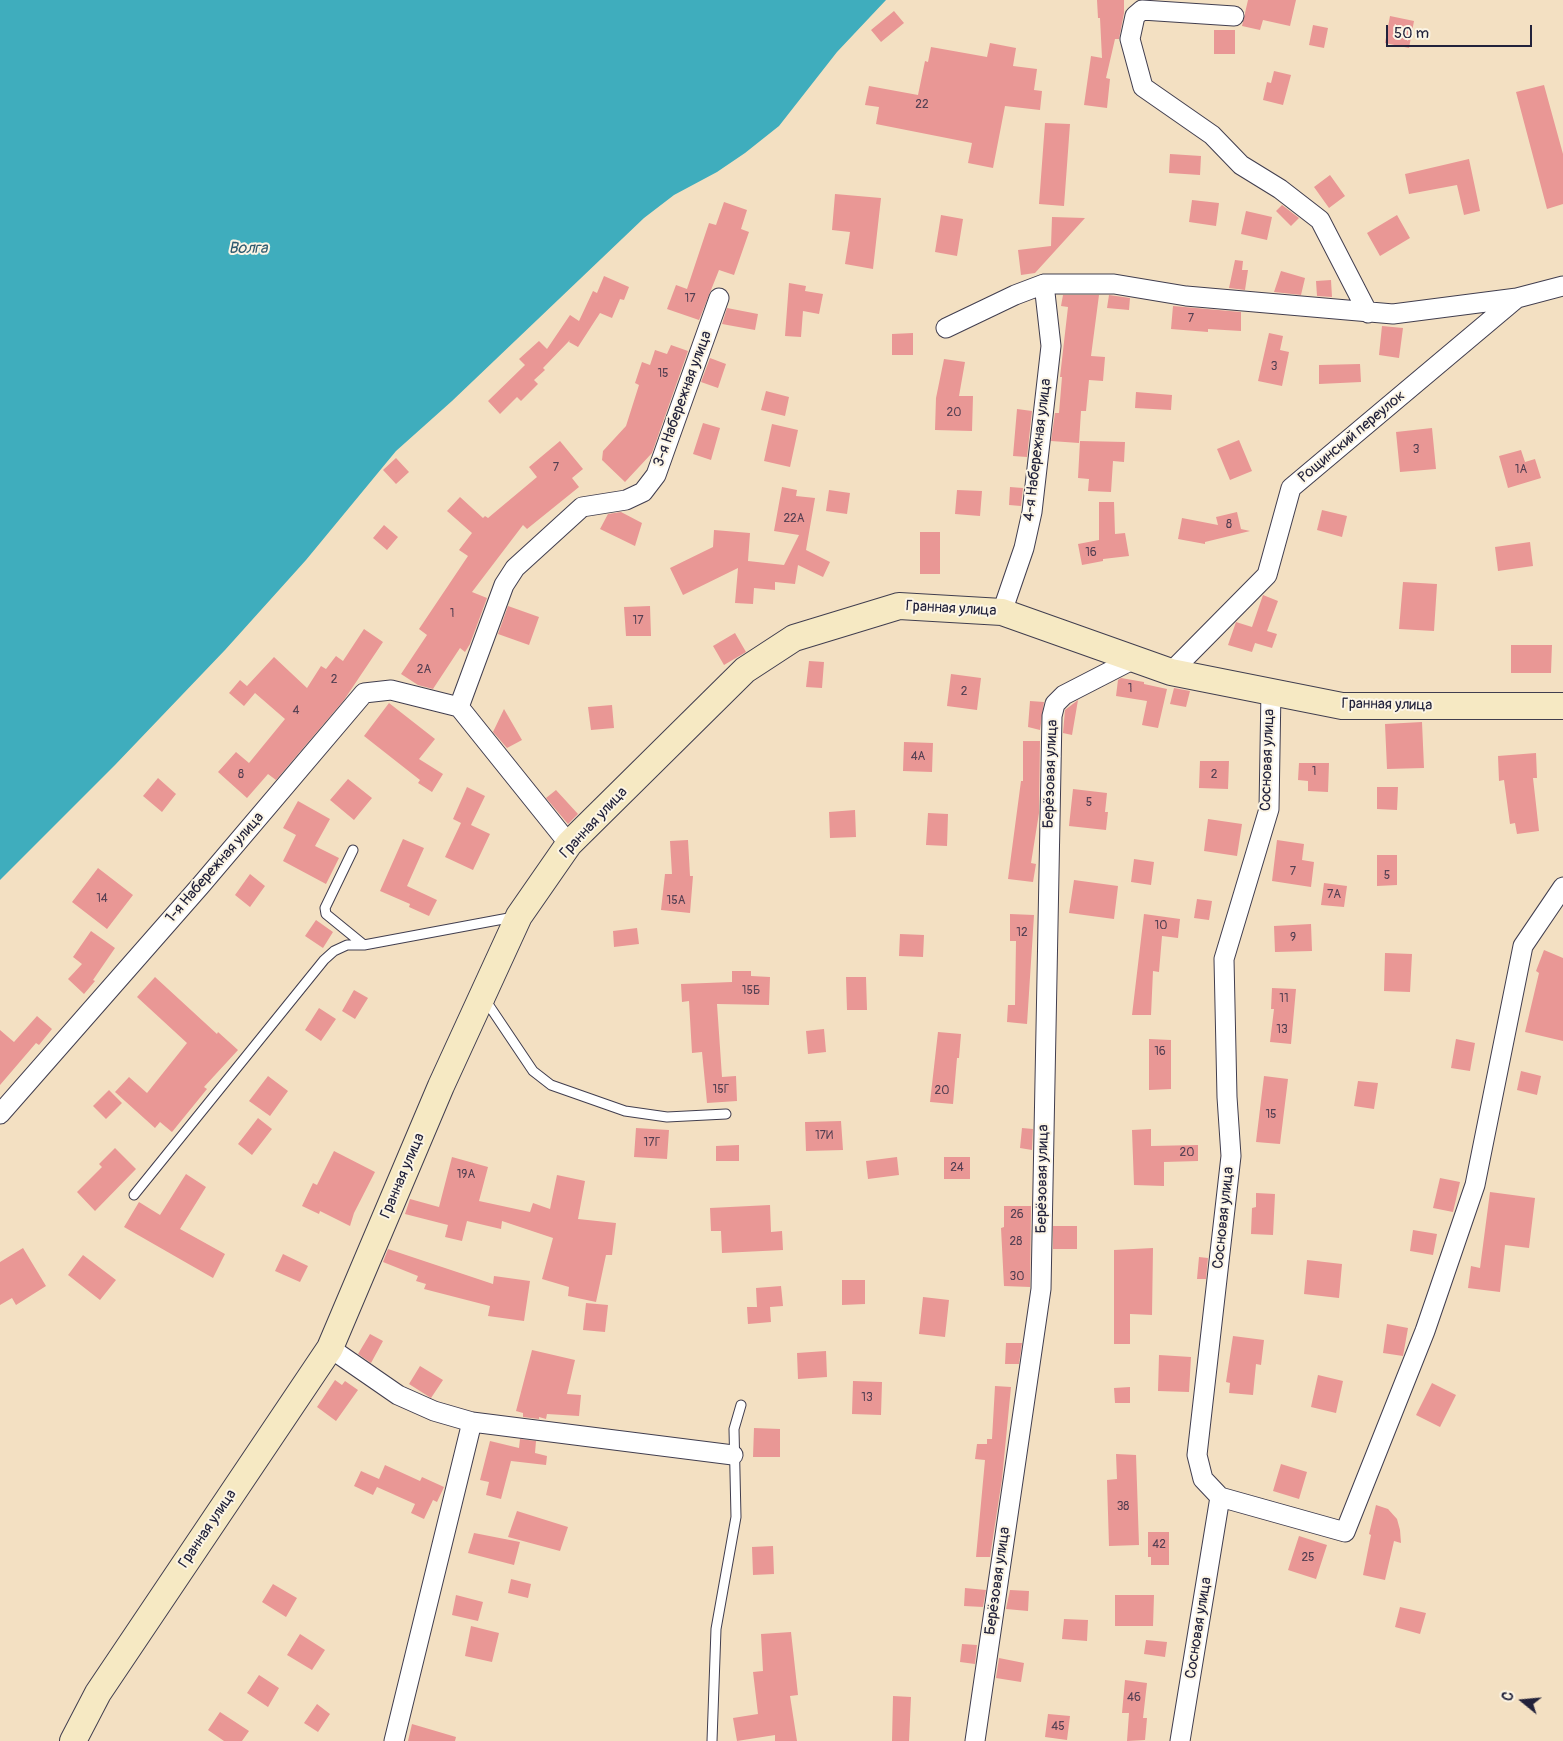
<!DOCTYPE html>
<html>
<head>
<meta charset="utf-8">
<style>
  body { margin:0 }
  #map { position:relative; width:1563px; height:1741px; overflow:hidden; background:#f3e0c2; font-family:Pangolin,sans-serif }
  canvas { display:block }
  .north { position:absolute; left:1498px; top:1676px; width:50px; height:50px; -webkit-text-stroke:4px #fcf5e5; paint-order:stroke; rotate:287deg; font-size:14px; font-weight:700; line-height:20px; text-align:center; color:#22223b }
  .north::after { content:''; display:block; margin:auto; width:18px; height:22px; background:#22223b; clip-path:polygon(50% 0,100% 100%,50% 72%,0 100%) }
  .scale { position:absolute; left:1386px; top:25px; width:146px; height:22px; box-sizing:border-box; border:2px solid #22223b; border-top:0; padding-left:6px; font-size:15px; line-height:18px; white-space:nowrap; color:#22223b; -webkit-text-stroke:4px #fcf5e5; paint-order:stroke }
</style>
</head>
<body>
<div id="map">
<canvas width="1563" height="1741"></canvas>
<div class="north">С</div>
<div class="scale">50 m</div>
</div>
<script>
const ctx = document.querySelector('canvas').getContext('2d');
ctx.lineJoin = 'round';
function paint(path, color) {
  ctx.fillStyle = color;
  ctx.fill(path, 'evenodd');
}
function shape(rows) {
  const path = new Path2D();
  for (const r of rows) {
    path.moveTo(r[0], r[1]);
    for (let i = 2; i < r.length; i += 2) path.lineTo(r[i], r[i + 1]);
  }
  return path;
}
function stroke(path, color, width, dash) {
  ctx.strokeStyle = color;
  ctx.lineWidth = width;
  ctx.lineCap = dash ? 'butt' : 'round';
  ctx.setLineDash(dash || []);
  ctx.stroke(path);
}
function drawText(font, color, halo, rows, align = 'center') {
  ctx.font = font + ' Pangolin,sans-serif';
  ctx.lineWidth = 4;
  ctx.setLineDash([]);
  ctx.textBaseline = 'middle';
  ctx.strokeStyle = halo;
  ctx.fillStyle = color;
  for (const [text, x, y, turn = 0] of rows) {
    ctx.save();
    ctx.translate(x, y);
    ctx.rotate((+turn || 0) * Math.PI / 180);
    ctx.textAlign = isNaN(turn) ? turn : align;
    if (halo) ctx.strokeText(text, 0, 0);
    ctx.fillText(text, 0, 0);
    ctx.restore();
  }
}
paint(shape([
  [0,0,886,0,837,52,779,126,745,153,717,172,674,195,644,218,452,401,396,451,306,560,225,650,115,765,0,880]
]), '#3fadbd');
paint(shape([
  [1097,0,1124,0,1124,13,1119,39,1115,39,1106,78,1110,79,1107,108,1084,105,1091,56,1102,58,1100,18,1098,18],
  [1248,0,1296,0,1290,26,1263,20,1260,30,1242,26],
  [894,11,904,23,881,42,871,30],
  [1390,16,1414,21,1409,48,1385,43],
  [1313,25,1328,28,1324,48,1309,45],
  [1214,30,1235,30,1235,54,1214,54],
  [990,43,1016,48,1013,66,1037,69,1034,90,1042,91,1040,110,1005,106,993,168,968,163,972,143,876,124,879,107,865,105,869,86,918,95,925,61,928,62,931,47,987,57],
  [1274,71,1291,75,1283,105,1263,100,1267,82,1271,83],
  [1544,85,1563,154,1563,204,1547,209,1516,92],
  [1045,123,1070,124,1064,206,1039,204],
  [1170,154,1201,156,1200,175,1169,173],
  [1469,159,1480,211,1464,215,1457,185,1409,194,1405,174],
  [1330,175,1345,196,1329,208,1314,187],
  [835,194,881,198,873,269,845,264,850,232,832,230],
  [1192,200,1219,203,1216,226,1189,222],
  [724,202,747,210,741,229,749,232,734,275,719,270,699,320,667,309,676,285,687,289,709,223,716,225],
  [1282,205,1299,218,1291,226,1276,211],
  [1246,211,1272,217,1267,240,1241,234],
  [941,215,963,219,957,256,935,252],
  [1397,215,1410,238,1380,256,1367,233],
  [1052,217,1085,218,1035,273,1021,275,1018,250,1051,246],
  [1235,260,1243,261,1242,270,1248,270,1245,290,1229,288],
  [1281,271,1305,278,1301,295,1274,292],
  [604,276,629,287,624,300,620,299,612,318,600,313,578,347,569,342,570,340,543,368,545,370,534,380,538,384,521,401,517,397,500,414,488,401,525,365,519,359,539,341,547,349,570,315,579,321,593,291,597,293],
  [1331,280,1332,297,1317,296,1316,281],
  [789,283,806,286,805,291,823,294,819,314,803,311,801,337,785,336],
  [1063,295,1099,295,1091,356,1105,357,1103,381,1089,380,1086,411,1081,411,1079,443,1051,441,1055,413,1059,413,1062,377,1060,377,1068,307,1061,306],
  [1109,295,1130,298,1129,310,1107,308],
  [1173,306,1241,312,1241,331,1208,329,1208,332,1171,329],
  [727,308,758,314,755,330,722,324],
  [1382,326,1403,328,1399,358,1379,355],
  [913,333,913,355,892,355,892,334],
  [1269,333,1283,336,1280,350,1289,352,1282,386,1258,381],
  [671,345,688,351,652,453,625,482,602,460,603,451,626,426,639,385,635,383,642,362,650,365,655,350,667,354],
  [710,358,726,364,718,388,701,382],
  [944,359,965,362,959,396,973,396,972,431,935,430,936,398],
  [1360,364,1361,382,1319,384,1319,365],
  [766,391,789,397,785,416,761,410],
  [1136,392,1172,395,1171,410,1135,408],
  [1017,409,1032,411,1027,457,1013,456],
  [703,423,720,428,711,460,693,454],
  [772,424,798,430,790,467,764,461],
  [1432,428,1436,469,1400,472,1396,432],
  [1239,440,1252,471,1230,480,1217,449],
  [560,441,583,469,572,478,579,487,527,529,523,525,472,592,487,598,470,644,465,652,460,648,433,689,418,685,401,674,427,635,419,629,468,556,459,550,472,533,447,511,460,497,483,518,485,516,488,518,537,477,529,467],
  [1080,441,1125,442,1124,462,1113,461,1111,492,1088,491,1089,479,1078,478],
  [1521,450,1525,462,1535,459,1541,478,1508,488,1499,456],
  [396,458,409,472,396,484,383,470],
  [782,487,797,490,796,496,815,498,806,550,830,562,823,577,798,565,795,584,775,582,775,590,754,588,753,604,735,603,738,568,683,595,670,568,713,547,714,530,750,533,748,561,784,565,799,535,774,531],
  [1010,487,1023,488,1021,506,1009,505],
  [829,490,850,493,847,514,826,511],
  [957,490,982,491,980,516,955,514],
  [1099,502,1114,502,1115,534,1125,533,1129,556,1103,559,1103,561,1082,565,1078,544,1099,540],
  [1322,510,1347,516,1342,537,1317,530],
  [621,512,642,523,635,546,600,529,608,514],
  [1237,512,1241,529,1250,531,1205,542,1205,544,1178,539,1182,518,1218,525,1216,517],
  [384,525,398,537,387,550,373,538],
  [920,532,940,532,940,574,920,574],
  [1530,542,1533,566,1498,571,1495,547],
  [1403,582,1437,584,1434,631,1399,629],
  [1263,595,1278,601,1267,631,1277,634,1272,648,1255,643,1252,652,1228,645,1236,622,1252,627],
  [508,606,539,617,529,645,498,634],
  [650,606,651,636,626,636,624,607],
  [364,629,383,642,344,700,276,780,268,774,247,798,218,772,236,752,249,763,285,719,255,693,244,706,229,693,240,680,247,686,274,657,307,688,321,666,326,669,336,656,343,661],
  [735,633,746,652,724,665,713,646],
  [1511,645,1552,645,1551,673,1511,673],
  [809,661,824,662,822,688,806,687],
  [951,674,981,678,977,710,947,706],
  [1121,678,1144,682,1144,684,1167,689,1158,728,1142,725,1147,701,1116,696,1118,680],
  [1174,688,1190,691,1186,707,1170,704],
  [1078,700,1072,735,1063,733,1065,710],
  [1030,701,1044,702,1040,730,1028,727],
  [389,703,435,739,419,759,443,774,432,792,418,783,420,780,364,736],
  [612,705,614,728,591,730,588,707],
  [504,709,522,740,507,748,493,732],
  [1422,722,1424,768,1387,769,1385,724],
  [1023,741,1040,741,1039,813,1031,863,1036,864,1033,882,1008,879,1021,781,1023,781],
  [904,742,933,743,932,772,903,771],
  [1536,753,1537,778,1533,778,1539,831,1517,834,1515,823,1510,824,1504,780,1499,781,1498,756],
  [1200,761,1229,761,1228,789,1199,788],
  [1299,763,1329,763,1328,792,1308,791,1308,781,1298,780],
  [158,778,176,794,162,812,143,796],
  [348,779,372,798,354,820,330,800],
  [467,787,485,796,471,825,490,834,473,870,445,857,461,823,453,819],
  [1377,787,1398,787,1397,810,1377,809],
  [1073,789,1107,793,1105,812,1108,812,1106,830,1069,826],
  [556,790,578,814,568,824,546,798],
  [298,801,330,819,315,846,339,858,326,884,283,861,296,835,283,828],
  [855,810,856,837,830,838,829,812],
  [928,813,948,814,947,846,926,845],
  [1208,819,1242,824,1237,856,1204,851],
  [403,839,424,848,407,886,437,900,429,916,409,907,410,904,380,891],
  [688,840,690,876,693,876,690,913,661,910,665,874,672,874,670,841],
  [1277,840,1304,844,1302,860,1314,862,1311,887,1272,881],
  [1377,855,1397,855,1397,885,1377,886],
  [1134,859,1154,862,1151,885,1131,882],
  [98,868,133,895,107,929,72,902],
  [250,874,265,886,250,907,235,895],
  [1074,880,1118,886,1114,919,1069,913],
  [1324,883,1347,886,1344,907,1321,905],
  [1197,899,1212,901,1209,920,1194,918],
  [1010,914,1034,915,1027,1024,1007,1022,1008,1005,1015,1005,1016,941,1010,941],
  [1144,914,1180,919,1178,938,1162,936,1159,972,1153,971,1151,1015,1132,1015],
  [316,920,333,932,323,948,305,936],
  [1311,924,1312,951,1275,952,1274,926],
  [637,928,639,944,614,947,613,931],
  [91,931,115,948,93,980,95,981,84,994,68,979,82,964,73,957],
  [900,934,924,935,923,957,899,956],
  [1544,950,1563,958,1563,1041,1525,1032,1539,973,1536,971],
  [1385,953,1412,954,1410,992,1384,991],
  [732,971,751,971,751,976,770,977,769,1005,717,1004,722,1077,736,1076,737,1101,707,1103,702,1052,692,1053,689,1001,682,1002,681,984,732,982],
  [155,977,217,1034,218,1032,238,1050,204,1087,207,1089,172,1132,160,1122,155,1128,115,1092,129,1077,147,1093,187,1043,137,997],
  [846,977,866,977,867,1010,847,1010],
  [1272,988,1296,989,1291,1044,1270,1042,1274,1009,1271,1009],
  [354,990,368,998,355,1019,342,1011],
  [319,1008,336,1019,321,1041,305,1030],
  [37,1016,52,1029,39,1045,36,1043,0,1085,0,1030,14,1042],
  [824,1029,826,1052,808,1054,806,1031],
  [938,1032,961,1034,959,1058,957,1058,953,1104,930,1102],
  [1149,1039,1171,1040,1171,1089,1149,1090],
  [1456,1039,1475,1043,1470,1071,1451,1068],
  [1521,1071,1541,1076,1537,1095,1517,1090],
  [268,1076,288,1091,270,1116,249,1101],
  [1264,1076,1288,1079,1280,1144,1256,1142],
  [1358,1081,1378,1083,1374,1109,1354,1106],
  [109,1090,122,1103,106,1119,93,1106],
  [258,1118,272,1129,252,1155,238,1144],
  [841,1121,843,1150,806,1151,805,1122],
  [636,1128,669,1130,667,1159,634,1157],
  [1022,1128,1033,1129,1032,1150,1020,1148],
  [1151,1129,1151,1146,1198,1145,1198,1161,1164,1162,1164,1186,1134,1185,1132,1130],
  [739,1145,739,1161,716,1161,716,1146],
  [115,1148,136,1169,95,1211,77,1192,102,1167,99,1164],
  [334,1151,375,1172,354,1213,350,1226,320,1211,319,1214,302,1206,313,1183,317,1185],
  [452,1157,488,1167,479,1201,530,1212,533,1203,550,1209,557,1175,585,1181,578,1219,616,1223,612,1255,606,1255,596,1302,568,1296,569,1287,542,1279,553,1238,502,1221,501,1229,467,1221,462,1241,445,1237,448,1225,405,1214,410,1199,439,1207],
  [897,1157,899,1175,868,1179,866,1161],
  [944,1157,970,1157,970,1179,944,1179],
  [186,1174,206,1187,180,1229,225,1254,213,1278,124,1227,139,1202,160,1215],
  [1440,1178,1460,1182,1453,1212,1433,1208],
  [1490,1192,1535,1198,1529,1248,1505,1245,1500,1292,1468,1288,1471,1266,1480,1268],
  [1256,1193,1275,1194,1273,1235,1251,1234,1252,1208,1256,1207],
  [770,1205,771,1232,782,1231,783,1250,722,1253,721,1231,711,1231,710,1208],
  [1004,1206,1031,1206,1030,1287,1004,1286,1001,1228,1004,1227],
  [1053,1226,1077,1226,1077,1249,1053,1249],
  [1413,1230,1437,1234,1433,1255,1410,1251],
  [23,1248,46,1286,16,1305,12,1298,0,1305,0,1262],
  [1153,1248,1152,1315,1130,1314,1130,1344,1114,1344,1114,1250],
  [388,1249,493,1284,494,1276,530,1281,524,1321,488,1316,490,1306,424,1289,426,1284,416,1281,418,1276,383,1262],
  [283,1254,308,1266,300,1282,275,1271],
  [83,1255,116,1280,100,1300,68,1275],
  [1199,1257,1208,1258,1206,1279,1197,1279],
  [1307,1260,1342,1264,1339,1298,1304,1294],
  [842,1280,865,1280,865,1304,842,1305],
  [781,1286,783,1306,770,1307,771,1322,748,1324,747,1307,757,1307,756,1288],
  [923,1297,949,1300,945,1337,919,1334],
  [586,1303,608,1305,605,1332,583,1330],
  [1387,1324,1408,1328,1403,1356,1383,1353],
  [370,1334,383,1341,371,1363,358,1354],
  [1233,1336,1264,1340,1261,1365,1256,1364,1253,1395,1229,1393,1230,1383,1226,1382],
  [1006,1343,1022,1343,1019,1364,1005,1364],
  [532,1350,575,1360,567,1394,581,1395,579,1416,547,1414,546,1419,539,1417,539,1419,523,1417,523,1413,516,1411],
  [826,1351,827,1377,798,1379,797,1353],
  [1159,1355,1191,1357,1189,1392,1158,1391],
  [420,1366,443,1380,431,1398,409,1384],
  [1318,1375,1343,1381,1336,1413,1311,1407],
  [335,1380,342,1385,345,1381,358,1390,336,1421,317,1407],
  [853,1381,882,1382,881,1415,852,1414],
  [1432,1383,1456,1395,1440,1427,1416,1415],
  [995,1386,1011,1387,1002,1479,990,1557,976,1557,985,1460,975,1459,977,1444,987,1444,987,1439,992,1439],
  [1130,1387,1130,1403,1115,1403,1114,1388],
  [754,1428,780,1429,780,1457,753,1457],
  [520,1439,536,1441,535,1453,547,1456,546,1465,511,1461,501,1499,486,1495,489,1482,480,1480,490,1441,519,1448],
  [1116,1454,1136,1455,1139,1545,1109,1546,1107,1480,1117,1479],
  [1281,1464,1307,1472,1299,1499,1273,1491],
  [385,1465,420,1481,422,1477,444,1487,437,1502,433,1500,424,1519,411,1513,415,1504,377,1487,373,1495,354,1486,361,1471,379,1479],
  [1376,1505,1388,1509,1397,1519,1400,1530,1401,1543,1394,1541,1385,1580,1363,1575,1371,1535,1369,1534],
  [517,1511,568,1527,560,1551,508,1537],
  [1148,1532,1169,1532,1169,1565,1151,1565,1151,1557,1148,1557],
  [474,1533,520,1542,514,1565,468,1553],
  [1299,1536,1327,1545,1316,1579,1288,1570],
  [773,1546,774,1574,753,1575,752,1547],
  [511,1579,531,1584,528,1598,508,1593],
  [273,1584,297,1598,286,1617,262,1602],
  [965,1588,986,1590,983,1607,964,1606],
  [1010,1590,1029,1591,1028,1611,1006,1609],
  [456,1595,483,1602,478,1621,452,1615],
  [1115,1595,1154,1595,1153,1626,1115,1626],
  [1400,1607,1426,1613,1420,1634,1395,1627],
  [1064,1619,1088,1620,1087,1641,1062,1639],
  [471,1626,499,1633,492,1662,465,1656],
  [791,1632,798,1695,790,1696,797,1741,775,1741,775,1735,737,1741,733,1718,758,1714,753,1672,763,1671,761,1634],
  [300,1634,325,1650,312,1670,287,1655],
  [1146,1640,1167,1642,1165,1657,1144,1654],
  [962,1644,977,1645,975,1664,960,1662],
  [999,1658,1024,1663,1021,1682,996,1678],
  [259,1675,279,1688,268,1707,247,1693],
  [1125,1680,1147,1683,1143,1718,1147,1718,1145,1740,1127,1741,1129,1713,1122,1713],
  [893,1696,911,1697,909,1741,892,1741],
  [317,1704,330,1714,318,1732,304,1723],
  [220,1712,249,1731,242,1741,224,1741,208,1730],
  [1048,1714,1070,1716,1067,1740,1045,1737],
  [412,1724,456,1737,455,1741,408,1741]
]), '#e99795');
const lane = shape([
  [353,850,325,908,326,914,364,945],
  [490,998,488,1004,533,1071,551,1085,625,1111,667,1117,726,1114],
  [134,1195,324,960,334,951,347,945,364,945,514,917],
  [712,1741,716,1629,736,1517,734,1429,741,1405]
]);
const street = shape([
  [1234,16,1142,10,1135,16,1130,39,1143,87,1212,135,1241,165,1280,189,1320,220,1368,313],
  [946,328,1015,295,1044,284,1114,284,1186,296,1393,314,1517,298,1563,286],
  [1002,612,1024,548,1032,512,1051,346,1044,284],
  [1171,672,1267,575,1291,488,1517,298],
  [459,707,504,585,515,568,582,507,626,500,643,492,656,475,719,298],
  [459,707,569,844],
  [0,1114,201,885,364,693,391,690,459,707],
  [330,1348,398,1395,434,1411,472,1422,733,1455],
  [1220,1497,1345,1532,1425,1331,1475,1185,1523,946,1563,887],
  [394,1741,472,1422],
  [975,1741,1041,1289,1052,716,1055,704,1064,695,1134,659],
  [1180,1741,1220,1497,1203,1479,1197,1455,1231,1156,1227,1097,1224,959,1269,809,1271,690]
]);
const secondary = shape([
  [73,1741,98,1693,330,1348,441,1086,519,916,569,844,745,670,794,638,899,606,1002,612,1171,672,1342,706,1563,706]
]);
stroke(lane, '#413e4f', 11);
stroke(street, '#413e4f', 21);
stroke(secondary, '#413e4f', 28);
stroke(lane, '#fff', 9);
stroke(street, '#fff', 19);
stroke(secondary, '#f6e9c3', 26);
drawText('12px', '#543f52', null, [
  ["22",922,105],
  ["17",690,299],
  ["7",1191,319],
  ["3",1274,367],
  ["15",663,374],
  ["20",954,413],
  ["3",1416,450],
  ["7",556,468],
  ["1А",1521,470],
  ["22А",794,519],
  ["8",1229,525],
  ["16",1091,553],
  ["1",452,614],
  ["17",638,621],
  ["2А",424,670],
  ["2",334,680],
  ["1",1130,689],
  ["2",964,692],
  ["4",296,711],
  ["4А",918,757],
  ["1",1314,772],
  ["8",241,775],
  ["2",1214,775],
  ["5",1089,803],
  ["7",1293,872],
  ["5",1387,876],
  ["7А",1334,895],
  ["14",102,899],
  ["15А",676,901],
  ["10",1161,926],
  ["12",1022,933],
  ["9",1293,938],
  ["15Б",751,991],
  ["11",1284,999],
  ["13",1282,1030],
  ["16",1160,1052],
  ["15Г",721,1090],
  ["20",942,1091],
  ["15",1271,1115],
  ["17И",824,1136],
  ["17Г",652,1143],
  ["20",1187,1153],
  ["24",957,1168],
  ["19А",466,1175],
  ["26",1017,1215],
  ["28",1016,1242],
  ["30",1017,1277],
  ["13",867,1398],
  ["38",1123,1507],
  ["42",1159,1545],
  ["25",1308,1558],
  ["46",1134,1698],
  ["45",1058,1727]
]);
drawText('15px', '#22223b', '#fcf5e5', [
  ["3-я Набережная улица",683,399,-70],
  ["Рощинский переулок",1352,437,-40],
  ["4-я Набережная улица",1038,450,-83],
  ["Гранная улица",951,609,3],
  ["Гранная улица",1387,705,1],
  ["Сосновая улица",1268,760,-88],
  ["Берёзовая улица",1051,774,-88],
  ["Гранная улица",594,823,-47],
  ["1-я Набережная улица",215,868,-49],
  ["Гранная улица",403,1176,-67],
  ["Берёзовая улица",1043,1179,-89],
  ["Сосновая улица",1224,1218,-84],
  ["Гранная улица",208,1529,-56],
  ["Берёзовая улица",998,1581,-82],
  ["Сосновая улица",1199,1628,-81]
]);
drawText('italic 16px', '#2e5a6f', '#fcf5e5', [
  ["Волга",248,249]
]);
</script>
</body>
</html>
